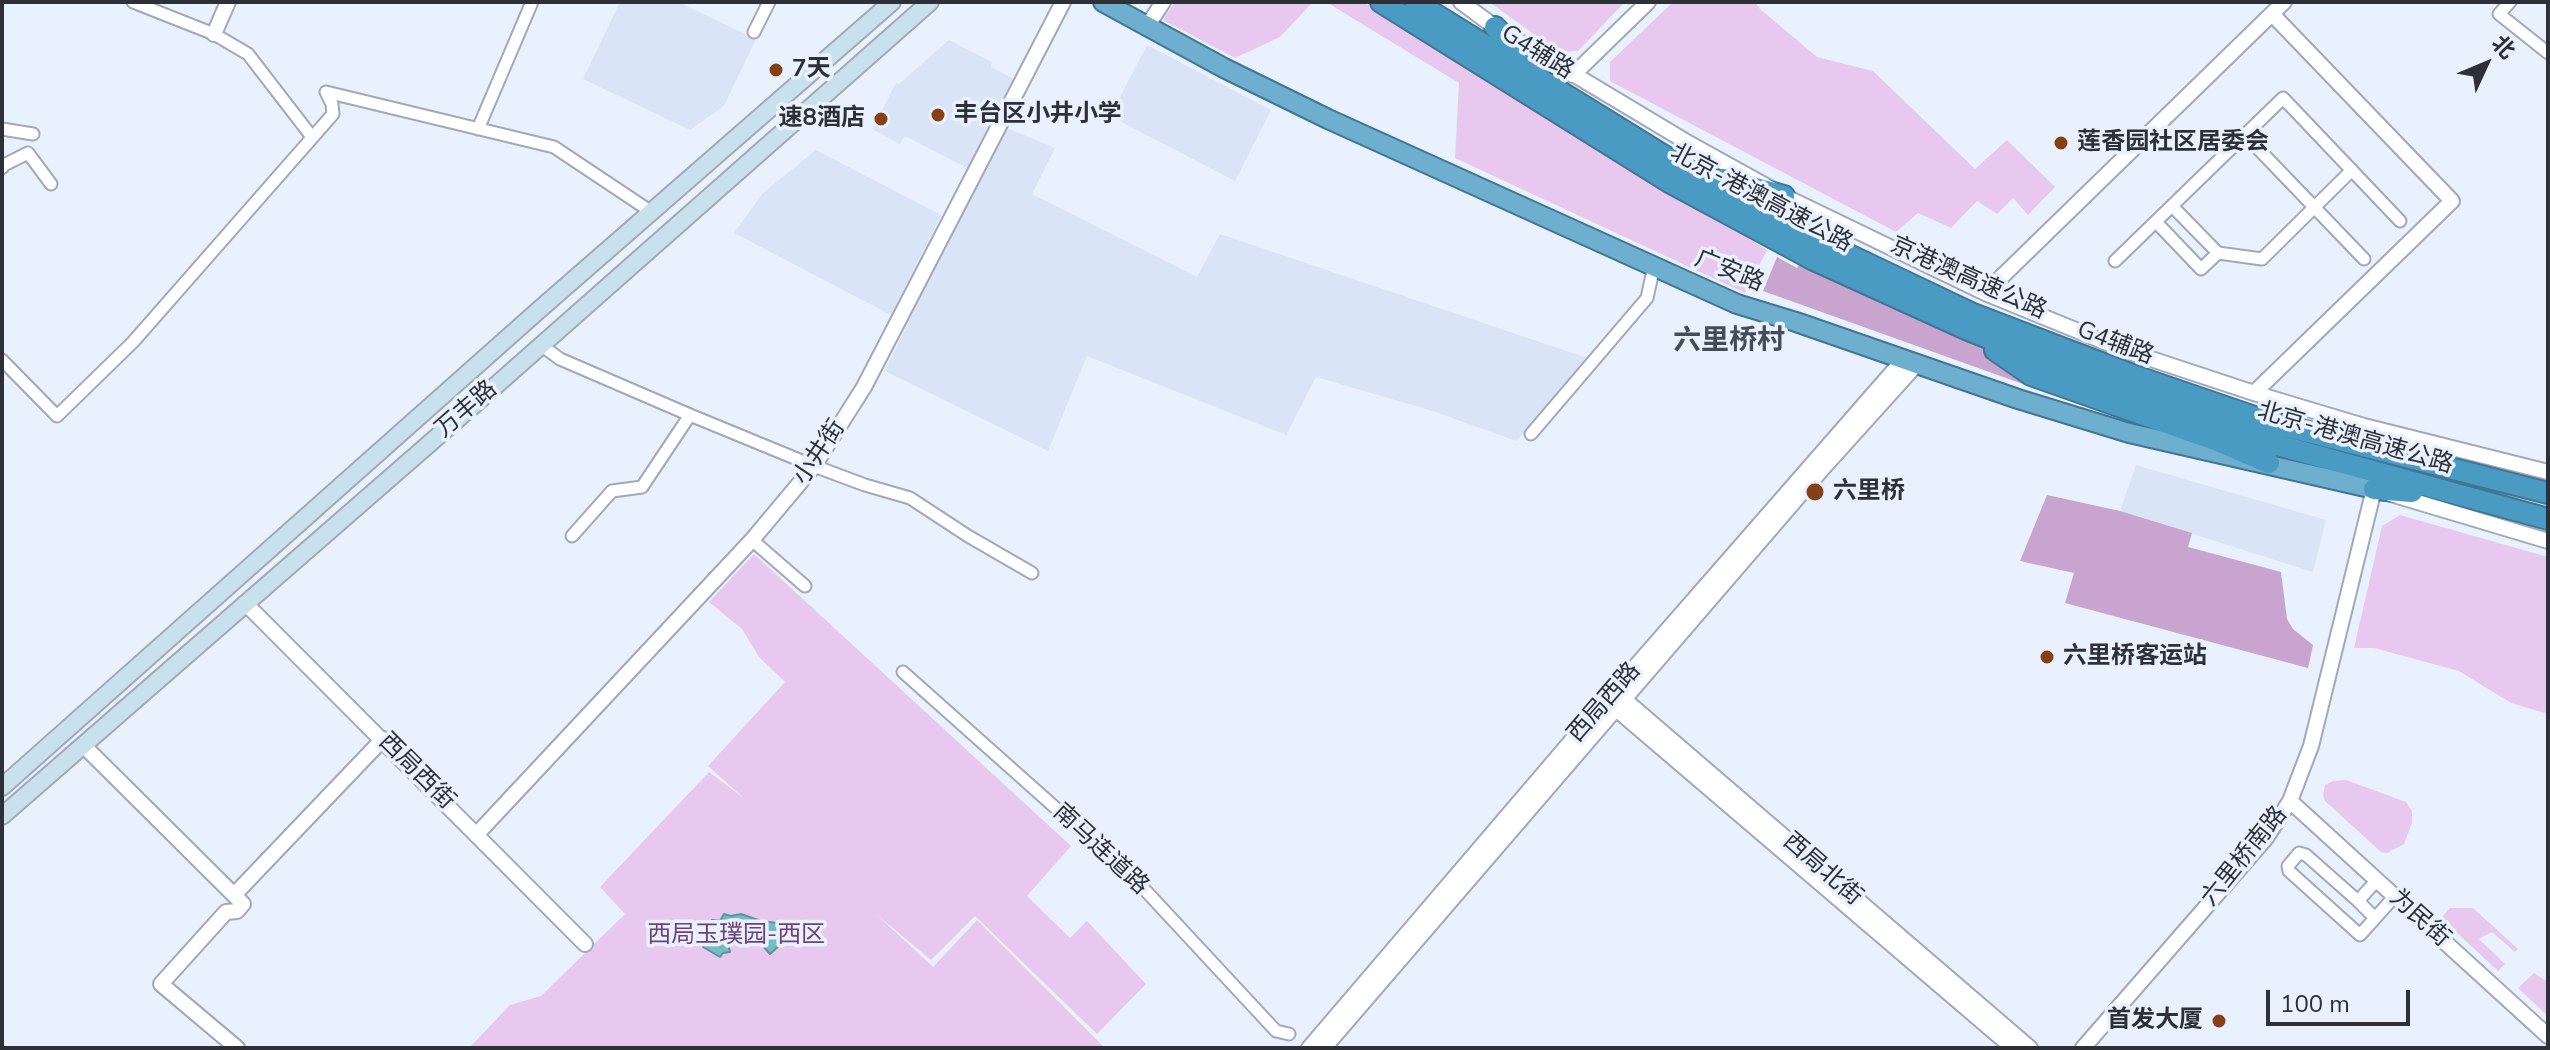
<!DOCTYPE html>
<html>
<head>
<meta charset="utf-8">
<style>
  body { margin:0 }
  #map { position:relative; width:2550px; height:1050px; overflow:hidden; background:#e9f1fe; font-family:"Nunito Sans","Noto Sans SC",sans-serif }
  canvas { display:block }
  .frame { position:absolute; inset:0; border:4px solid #2d3137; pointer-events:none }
  .north { position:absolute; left:2446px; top:24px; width:80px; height:80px; -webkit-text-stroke:6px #e9f1fe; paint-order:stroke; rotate:46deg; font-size:22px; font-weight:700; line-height:32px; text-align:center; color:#2d3137 }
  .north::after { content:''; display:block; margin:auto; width:28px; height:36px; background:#2d3137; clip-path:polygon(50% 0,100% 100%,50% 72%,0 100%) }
  .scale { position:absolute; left:2266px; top:990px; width:144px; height:36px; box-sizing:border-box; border:4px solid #2d3137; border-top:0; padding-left:10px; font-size:24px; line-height:28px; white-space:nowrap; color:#2d3137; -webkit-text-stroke:6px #e9f1fe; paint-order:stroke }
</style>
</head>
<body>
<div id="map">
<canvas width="2550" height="1050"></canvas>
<div class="frame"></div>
<div class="north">北</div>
<div class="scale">100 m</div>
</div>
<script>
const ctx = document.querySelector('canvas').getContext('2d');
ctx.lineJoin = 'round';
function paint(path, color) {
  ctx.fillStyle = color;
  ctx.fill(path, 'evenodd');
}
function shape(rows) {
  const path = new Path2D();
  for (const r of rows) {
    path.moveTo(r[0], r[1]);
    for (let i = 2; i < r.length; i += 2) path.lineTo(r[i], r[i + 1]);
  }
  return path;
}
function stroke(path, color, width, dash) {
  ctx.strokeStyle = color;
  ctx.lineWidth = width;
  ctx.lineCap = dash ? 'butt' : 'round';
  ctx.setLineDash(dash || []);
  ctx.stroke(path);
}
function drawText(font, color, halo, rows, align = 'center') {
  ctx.font = font + ' "Nunito Sans","Noto Sans SC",sans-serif';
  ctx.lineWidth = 7;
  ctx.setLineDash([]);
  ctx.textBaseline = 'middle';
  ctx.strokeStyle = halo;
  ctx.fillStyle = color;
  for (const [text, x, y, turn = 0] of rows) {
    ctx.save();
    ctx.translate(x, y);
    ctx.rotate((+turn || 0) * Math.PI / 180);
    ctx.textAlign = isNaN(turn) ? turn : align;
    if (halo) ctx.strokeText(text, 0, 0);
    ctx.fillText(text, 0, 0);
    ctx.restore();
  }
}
paint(shape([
  [620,2,678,2,756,39,724,106,690,130,583,79],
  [949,40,992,62,991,67,1014,79,971,170,905,136,900,144,872,129,896,83,899,84],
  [1147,45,1271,110,1235,181,1110,116],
  [1002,126,1055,148,1032,194,1197,277,1220,234,1590,359,1516,441,1433,411,1316,377,1286,435,1087,356,1048,451,885,371],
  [816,150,941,215,891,315,734,233,763,193],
  [2136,465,2326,520,2313,572,2120,511]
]), '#dae4f7');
paint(shape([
  [1175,2,1313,2,1280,37,1235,58,1163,20],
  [1326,2,1363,2,1767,250,1745,293,1455,158,1459,83],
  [1489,2,1625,2,1578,51,1559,52],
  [1673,2,1755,2,1760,9,1817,57,1873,71,1975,169,2007,140,2055,187,2028,215,2013,198,1997,214,1977,201,1951,228,1918,213,1896,232,1610,81,1610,62],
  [2400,515,2548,557,2548,714,2511,703,2459,671,2374,648,2354,648,2382,526],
  [754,554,1071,846,1027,896,1070,938,1087,921,1146,984,1097,1034,975,916,931,960,876,914,933,967,977,920,1105,1048,469,1048,510,1005,541,996,625,914,600,887,709,772,745,799,708,766,785,682,759,657,742,629,709,602],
  [2346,780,2406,802,2412,811,2412,823,2404,844,2387,853,2381,852,2325,801,2323,795,2325,785,2333,781],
  [2450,908,2473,908,2518,949,2515,952,2492,932,2479,939,2505,964,2498,971,2441,918],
  [2534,973,2548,982,2548,1016,2518,988]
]), '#e9c8f0');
paint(shape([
  [1777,257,1797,268,1803,259,1981,346,2035,380,2034,388,1763,291],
  [2047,495,2120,511,2192,533,2188,547,2281,572,2287,619,2293,629,2313,645,2308,668,2065,603,2074,573,2020,561]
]), '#c8a4cf');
const water = shape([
  [724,914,731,916,741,914,761,921,777,923,781,944,770,954,763,946,761,934,747,929,736,934,733,943,728,943,730,952,723,953,720,957,703,947,705,928,712,920,720,921,724,914]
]);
paint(water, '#74bcc3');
stroke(water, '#5f9299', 2);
const minor = shape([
  [133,2,214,34,248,54,312,137],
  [2510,2,2499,14,2548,53],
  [754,32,769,2],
  [2,129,33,134],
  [478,129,532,2],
  [2245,135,2364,259],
  [2,168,4,165,28,153,51,184],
  [2156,222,2201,269,2218,253,2172,206],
  [2218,253,2262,259,2352,170],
  [2115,261,2283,98,2400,221],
  [541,345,560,359,690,415,814,466,865,485,910,498,968,536,1032,573],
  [2,360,57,416,133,342,333,114,332,104,326,92,554,147,653,213],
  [1531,434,1647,298,1654,266],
  [572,536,612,491,642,487,690,415],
  [752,540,805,586],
  [903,672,1132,876,1276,1031,1289,1034],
  [2377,880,2358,901,2306,855,2299,853,2288,866,2289,871,2360,935,2394,897],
  [2358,901,2375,918]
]);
const tertiary = shape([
  [1461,2,1495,27,1690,144,1784,196,1985,293,2127,351,2254,393,2364,426,2548,472],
  [1148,25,1163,2],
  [214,34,228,2],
  [1573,75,1648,2],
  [1985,293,2284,2],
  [2254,393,2452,201,2272,14],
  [245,603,585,944],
  [1618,694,2030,1048],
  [1609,703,2013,1048],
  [83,745,243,904,237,911,226,912,161,984,237,1048],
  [2290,801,2548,1036],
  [477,834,752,540,814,466,864,387,1063,2],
  [235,894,383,739],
  [1309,1048,1614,691,1903,360],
  [1324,1048,1824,467,1916,365],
  [2083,1048,2266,838,2290,801,2311,746,2374,489,2548,541]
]);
const secondary = shape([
  [2,787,540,309,892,2],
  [2,816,476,403,930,2]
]);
const trunk = shape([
  [1103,2,1224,68,1328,119,1737,304,1796,322,2018,399,2129,433,2374,489]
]);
const motorway = shape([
  [1381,2,1671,183,1812,259,1966,329,2128,394,2263,441,2548,519],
  [1415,2,1682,167,1828,245,1973,314,2135,376,2269,422,2548,493],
  [1495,27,1532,65],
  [1723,179,1784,196],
  [1995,350,2031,375,2215,440,2269,463],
  [2374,489,2412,492]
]);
stroke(minor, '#a1a9b9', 15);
stroke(tertiary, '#a1a9b9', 18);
stroke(secondary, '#a1a9b9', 20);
stroke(trunk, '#407693', 22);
stroke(motorway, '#407693', 24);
stroke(minor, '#fff', 11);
stroke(tertiary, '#fff', 14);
stroke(secondary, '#c9e1ed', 16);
stroke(trunk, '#6eafd0', 18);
stroke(motorway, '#4a9bc4', 20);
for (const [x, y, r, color] of [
  [776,70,8,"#854016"],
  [938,115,8,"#854016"],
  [881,119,8,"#854016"],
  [2061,143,8,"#854016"],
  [1815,492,10,"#854016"],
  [2047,657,8,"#854016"],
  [2219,1021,8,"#854016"]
]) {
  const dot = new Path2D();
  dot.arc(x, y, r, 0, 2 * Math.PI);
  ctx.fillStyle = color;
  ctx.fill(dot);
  stroke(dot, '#e9f1fe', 3);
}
drawText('24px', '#2d3137', '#e9f1fe', [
  ["G4辅路",1537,53,32],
  ["北京-港澳高速公路",1761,199,28],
  ["广安路",1729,272,22],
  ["京港澳高速公路",1968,279,24],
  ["G4辅路",2115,344,21],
  ["万丰路",467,410,-41],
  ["北京-港澳高速公路",2355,439,16],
  ["小井街",820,453,-56],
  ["西局西路",1605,703,-49],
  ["西局西街",416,772,45],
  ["南马连道路",1100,850,43],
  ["六里桥南路",2245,857,-51],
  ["西局北街",1822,870,41],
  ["为民街",2419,919,42]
]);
drawText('bold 24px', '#2d3137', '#e9f1fe', [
  ["7天",792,70],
  ["丰台区小井小学",954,115],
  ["速8酒店",865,119,"right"],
  ["莲香园社区居委会",2077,143],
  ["六里桥",1833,492],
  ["六里桥客运站",2063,657],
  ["首发大厦",2203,1021,"right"]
], 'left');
drawText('24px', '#6f4179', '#e9f1fe', [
  ["西局玉璞园-西区",736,936]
]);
drawText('bold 28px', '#444b59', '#e9f1fe', [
  ["六里桥村",1729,342]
]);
</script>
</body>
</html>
